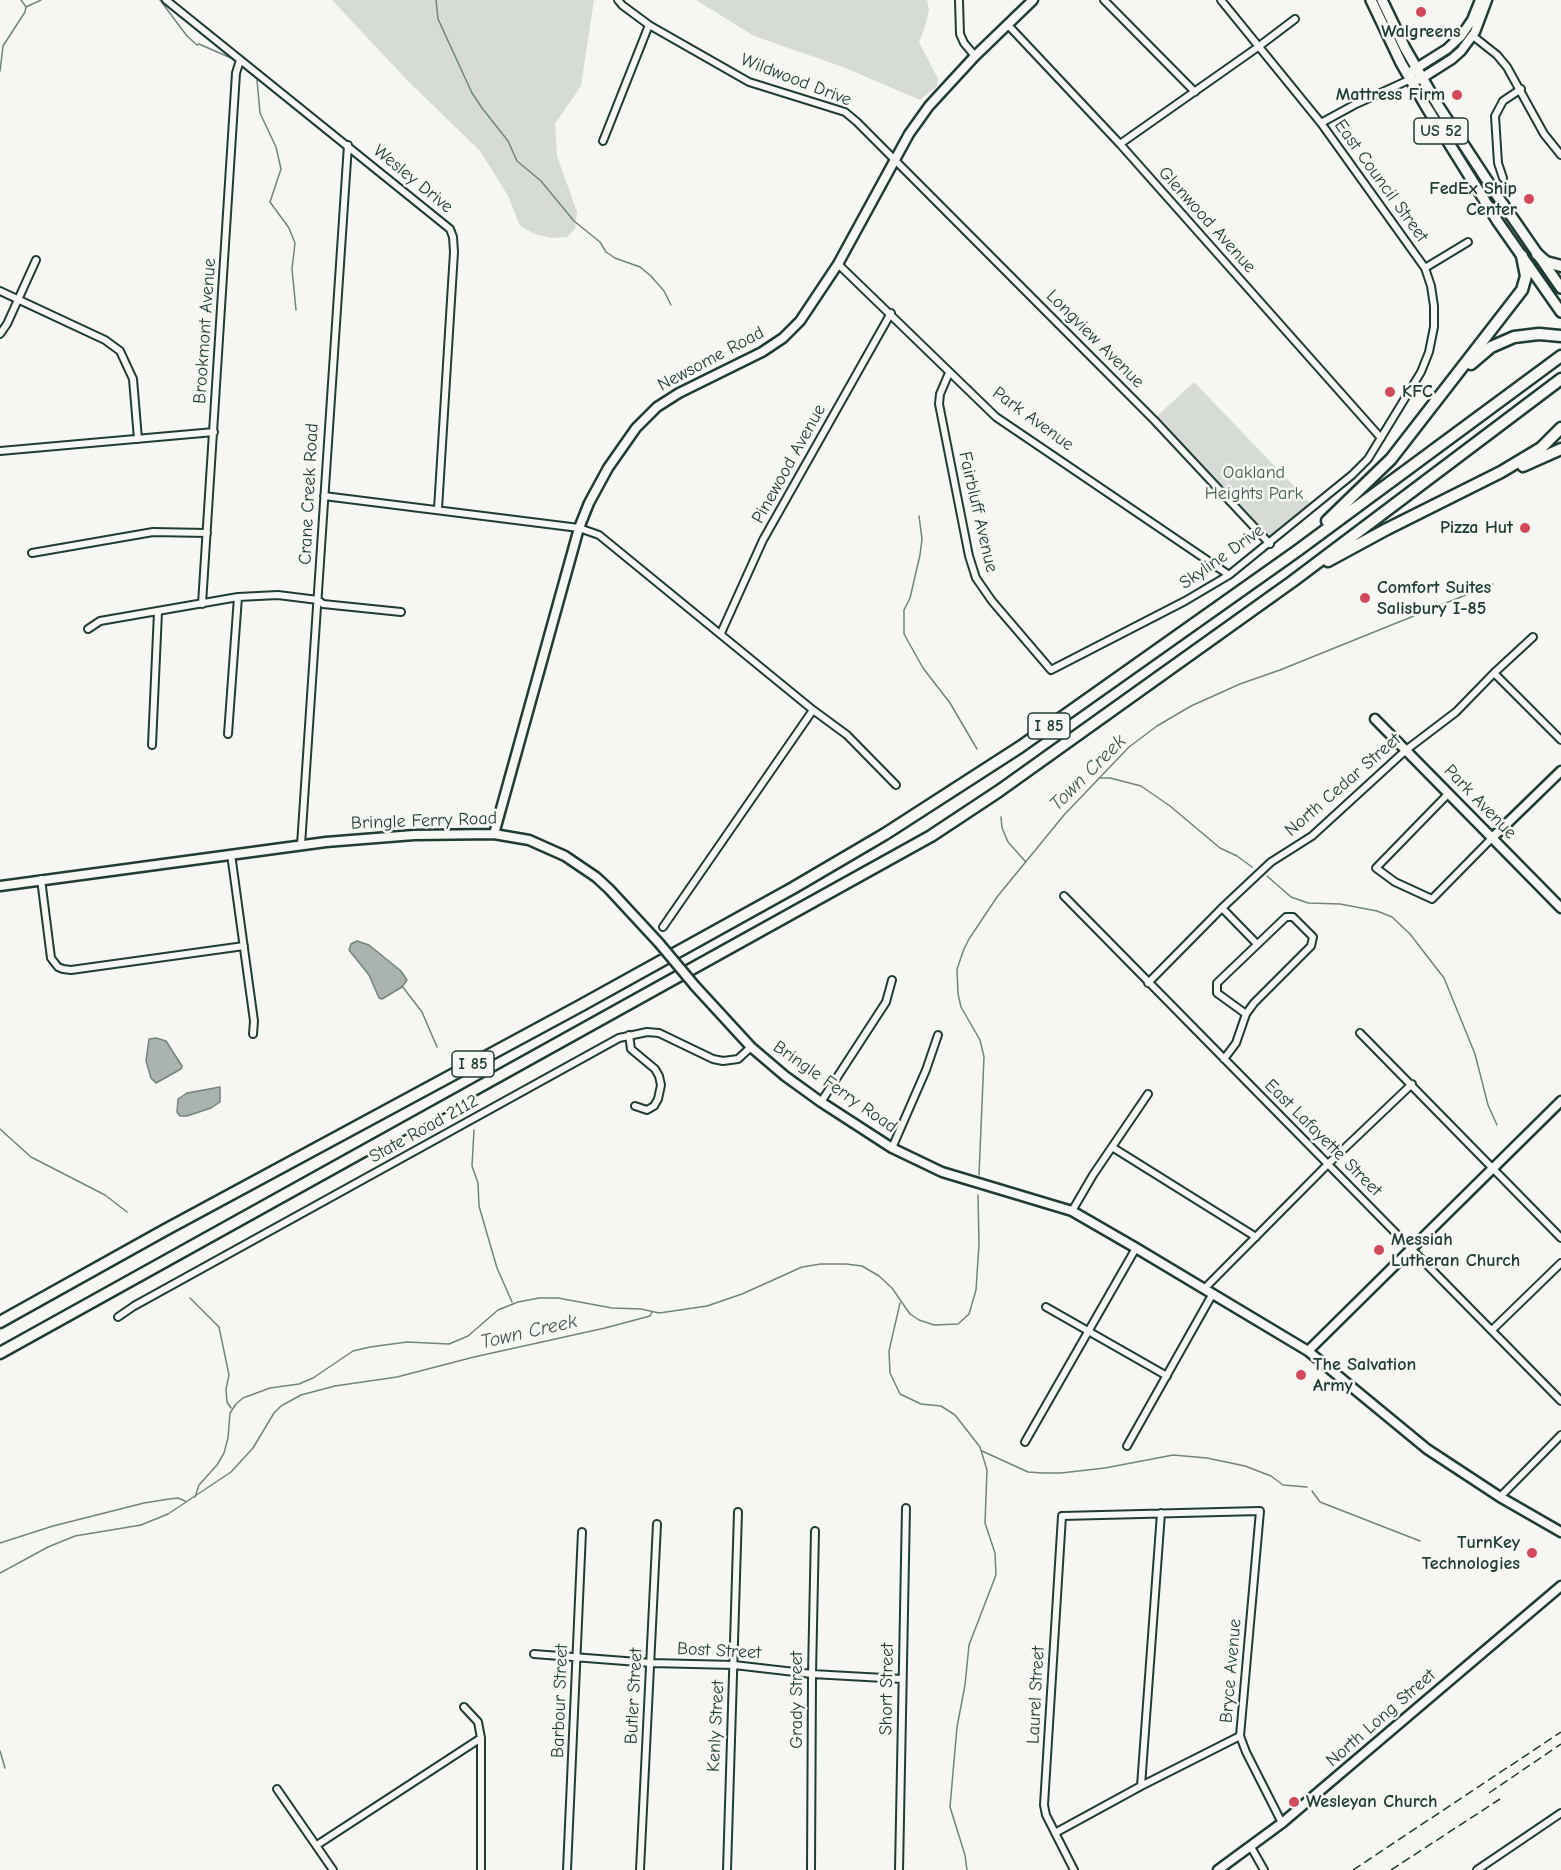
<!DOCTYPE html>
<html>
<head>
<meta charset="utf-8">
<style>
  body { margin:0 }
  canvas { display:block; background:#f6f6f2 }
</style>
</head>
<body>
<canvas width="1561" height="1870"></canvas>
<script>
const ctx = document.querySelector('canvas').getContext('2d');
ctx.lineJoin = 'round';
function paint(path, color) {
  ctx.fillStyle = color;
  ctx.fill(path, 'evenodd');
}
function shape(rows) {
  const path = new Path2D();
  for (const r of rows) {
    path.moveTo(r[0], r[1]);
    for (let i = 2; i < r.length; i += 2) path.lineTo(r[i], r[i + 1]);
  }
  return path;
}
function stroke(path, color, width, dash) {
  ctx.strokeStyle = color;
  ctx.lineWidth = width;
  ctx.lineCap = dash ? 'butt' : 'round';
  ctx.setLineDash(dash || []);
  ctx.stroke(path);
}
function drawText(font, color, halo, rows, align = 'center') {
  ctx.font = font + ' "Comic Neue",sans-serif';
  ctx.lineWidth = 5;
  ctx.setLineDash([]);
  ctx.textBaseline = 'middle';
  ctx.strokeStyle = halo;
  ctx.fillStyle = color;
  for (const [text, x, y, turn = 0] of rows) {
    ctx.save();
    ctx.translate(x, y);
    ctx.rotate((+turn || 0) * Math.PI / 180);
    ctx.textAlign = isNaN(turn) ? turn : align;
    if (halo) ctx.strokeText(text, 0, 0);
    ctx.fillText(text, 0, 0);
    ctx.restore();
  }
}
paint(shape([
  [332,0,594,0,581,86,555,124,557,156,577,212,575,229,567,237,551,238,535,234,520,226,508,196,480,151,406,79],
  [696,0,927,0,929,10,925,27,919,42,938,79,937,86,920,100,843,67,754,36],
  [1194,382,1312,505,1269,539,1156,417]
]), '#d6dbd6');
const water = shape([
  [357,941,369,945,401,971,407,980,402,987,382,999,379,998,369,975,349,950,351,944,357,941],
  [156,1038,166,1041,182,1066,181,1069,156,1083,151,1078,146,1061,149,1039,156,1038],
  [220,1087,220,1102,211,1108,187,1116,180,1116,177,1112,178,1099,187,1093,220,1087]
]);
paint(water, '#aab3ae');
stroke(water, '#72847d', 1.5);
stroke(shape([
  [160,0,187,36,197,45,199,44,231,58],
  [436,0,438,19,472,93,482,108,508,141,517,161,541,181,574,221,600,242,606,252,615,258,640,267,651,276,664,291,671,305],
  [26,7,41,0],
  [0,71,3,46,25,12,26,7,21,0],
  [257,80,260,113,276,147,281,169,270,202,289,228,295,243,292,269,296,310],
  [919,516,922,539,920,555,910,598,904,610,904,634,923,668,950,703,977,749],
  [1099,778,1110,778,1141,786,1170,806,1220,848,1237,856,1252,867],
  [1001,817,1002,828,1008,842,1025,861],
  [1267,876,1291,897,1308,903,1340,904,1377,911,1392,917,1410,934,1444,978,1475,1054,1488,1105,1497,1125],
  [402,986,422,1012,437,1047],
  [0,1129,31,1157,105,1195,127,1212],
  [474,1130,472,1166,478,1183,479,1206,497,1268,512,1302],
  [979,1175,984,1057,980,1040,961,1007,958,994,957,969,964,949,969,939,997,897,1064,815,1129,747,1157,726,1191,706,1240,684,1280,670,1493,584],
  [190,1298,219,1327,229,1375,226,1389,227,1402,231,1408],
  [900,1303,889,1351,890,1373,900,1394,921,1404,941,1406,955,1415,980,1447,987,1470,985,1523,995,1553,996,1575,969,1645,965,1685,957,1727,950,1807,965,1855,967,1870],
  [982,1451,1028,1472,1043,1473,1061,1473,1105,1468,1173,1455,1207,1458,1245,1466,1271,1476,1283,1485,1307,1487],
  [1312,1491,1320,1502,1420,1541],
  [195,1497,199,1485,217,1465,224,1453,228,1438,230,1413,236,1404,243,1398,270,1388,299,1384,313,1378,353,1351,370,1347,407,1342,449,1344,468,1336,498,1310,518,1302,539,1298,558,1298,612,1308,641,1309,659,1313,673,1311,707,1306,742,1294,802,1267,821,1264,846,1264,862,1266,879,1276,892,1288,910,1314,919,1320,934,1325,958,1324,969,1314,976,1290,979,1244,978,1195],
  [0,1543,53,1526,144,1503,169,1499,178,1498,185,1501],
  [0,1573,48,1547,75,1536,141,1525,168,1514,231,1472,253,1448,274,1413,281,1406,301,1395,335,1386,397,1377,474,1357,605,1328,650,1316,652,1312],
  [0,1751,5,1768]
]), '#72847d', 1.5);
const street = shape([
  [166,0,450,229,453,237,454,252,438,509],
  [618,0,622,5,649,25,749,82,845,112,857,122,1155,421,1270,544],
  [959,0,960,34,964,43,975,56],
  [1104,0,1195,92],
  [1008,25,1120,144,1381,438],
  [1473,36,1497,55,1507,67,1544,134,1561,155],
  [1321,123,1354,105,1411,79],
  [603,141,649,25],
  [1120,144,1258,47,1295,19],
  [1503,178,1498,163,1495,116,1503,101,1521,89],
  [838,264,996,417,1229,575],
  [1425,268,1468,242],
  [0,291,105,340,120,351,133,379,138,439],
  [0,334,7,324,36,260],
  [949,373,940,394,939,404,969,556,976,578,992,601,1051,670,1185,601,1229,575,1352,475,1368,459,1421,372,1429,352,1434,327,1434,306,1431,286,1425,268,1321,123,1221,0],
  [0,451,214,432],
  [324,496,579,528,599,535,813,710,847,735,896,785],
  [32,553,153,532,207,533],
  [202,604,236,73,240,60],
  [88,629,100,621,238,597,278,595,318,600,323,604,401,612],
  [721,633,763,540,891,313],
  [1494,673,1561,740],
  [228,734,238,597],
  [152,745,158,612],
  [1448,794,1376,868,1395,882,1432,899,1492,838],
  [301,845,348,145],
  [231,854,254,1021,253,1034],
  [41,879,51,958,58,967,63,969,71,970,244,946],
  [1064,896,1561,1401],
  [1222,908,1257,944],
  [663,927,813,710],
  [1148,983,1222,908,1271,862,1312,836,1406,750,1456,712,1494,673,1533,637],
  [1360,1033,1561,1238],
  [629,1035,631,1049,655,1069,659,1076,661,1085,658,1099,654,1106,647,1110,635,1106],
  [1224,1059,1236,1043,1246,1014,1254,1003,1311,946,1313,937,1293,917,1286,917,1217,983,1217,993,1246,1014],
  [821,1102,886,1002,892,980],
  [1112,1147,1256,1237],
  [892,1148,926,1070,938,1035],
  [1072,1211,1093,1175,1148,1094],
  [1204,1289,1328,1164,1412,1084],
  [1046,1307,1167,1376],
  [118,1317,134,1306,619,1038,647,1032,659,1033,713,1059,723,1061,738,1059,751,1047],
  [1492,1330,1561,1263],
  [1025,1442,1136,1248],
  [1127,1446,1212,1295],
  [1500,1497,1561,1435],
  [534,1654,651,1663,734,1665,812,1674,902,1679],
  [464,1707,478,1722,481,1738,481,1870],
  [1141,1786,1161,1513],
  [277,1789,333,1870],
  [1055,1833,1141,1786,1240,1736],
  [317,1845,481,1738],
  [1251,1847,1264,1870],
  [567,1870,582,1532],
  [640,1870,657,1524],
  [727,1870,738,1512],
  [811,1870,812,1674,815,1531],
  [899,1870,906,1508],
  [1074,1870,1046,1815,1044,1805,1062,1516,1260,1511,1240,1736,1246,1752,1282,1823],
  [1477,1870,1561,1813]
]);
const secondary = shape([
  [1480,0,1472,20,1461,36,1447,49,1412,71,1411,79,1417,80,1422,78,1452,59,1461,51,1475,32,1487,0],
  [1375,719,1561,908],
  [494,834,579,528,589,503,608,468,636,428,657,407,679,393,762,352,783,338,800,321,838,264,909,134,929,106,975,56,1033,0],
  [1492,838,1561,771],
  [0,886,326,842,414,835,494,834,529,840,565,856,596,877,609,889,659,943],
  [695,986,751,1047,785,1076,821,1102,892,1148,942,1172,1072,1211,1136,1248,1308,1351,1427,1449,1500,1497,1561,1532],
  [1308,1351,1561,1101],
  [1218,1870,1282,1823,1561,1586]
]);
const primary = shape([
  [1371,0,1401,63,1427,108,1498,222,1561,312],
  [1382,0,1405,48,1439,107,1496,194,1561,288]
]);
const highway = shape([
  [1537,254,1546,262,1561,266],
  [1471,364,1491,347,1514,337,1539,334,1561,336],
  [1523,466,1561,449],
  [1327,521,1391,459,1522,290,1526,276,1522,256],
  [1328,561,1387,529,1501,472,1541,448,1561,428],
  [0,1322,165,1230,580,1006,793,888,885,834,1020,747,1297,551,1561,356],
  [0,1353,931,836,999,791,1293,581,1561,379]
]);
stroke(street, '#1f3d34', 10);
stroke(secondary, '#1f3d34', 13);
stroke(primary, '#1f3d34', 14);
stroke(highway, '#1f3d34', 15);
stroke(street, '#f6f6f2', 6);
stroke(secondary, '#f6f6f2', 8);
stroke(primary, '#f6f6f2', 9);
stroke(highway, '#f6f6f2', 10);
stroke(shape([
  [1489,1793,1561,1744],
  [1353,1870,1561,1732],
  [1391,1870,1500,1799]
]), '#1f3d34', 1.5, [9, 4.5]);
const secondaryBridge = shape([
  [659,943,695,986]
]);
stroke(secondaryBridge, '#1f3d34', 13, []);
stroke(secondaryBridge, '#f6f6f2', 8);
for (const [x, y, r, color] of [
  [1421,12,6,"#d1495b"],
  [1457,95,6,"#d1495b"],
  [1529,199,6,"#d1495b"],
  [1390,392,6,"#d1495b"],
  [1525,528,6,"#d1495b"],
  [1365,598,6,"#d1495b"],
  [1379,1250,6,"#d1495b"],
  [1301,1375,6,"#d1495b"],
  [1532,1553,6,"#d1495b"],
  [1294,1802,6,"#d1495b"]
]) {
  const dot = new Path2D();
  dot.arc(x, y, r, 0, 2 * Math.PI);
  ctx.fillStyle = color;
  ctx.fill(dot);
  stroke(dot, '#f6f6f2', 2);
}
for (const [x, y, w] of [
  [1441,131,54],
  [1049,726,42],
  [473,1064,42]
]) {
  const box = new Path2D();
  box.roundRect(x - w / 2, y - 13, w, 26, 4.5);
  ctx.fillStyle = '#f6f6f2';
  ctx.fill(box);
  stroke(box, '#1f3d34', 1.5);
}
drawText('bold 16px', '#1f3d34', null, [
  ["US 52",1441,131],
  ["I 85",1049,726],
  ["I 85",473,1064]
]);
drawText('bold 18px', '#1f3d34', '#f6f6f2', [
  ["Walgreens",1421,32,"center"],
  ["Mattress Firm",1445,95,"right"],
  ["FedEx Ship",1517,189,"right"],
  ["Center",1517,210,"right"],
  ["KFC",1402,392],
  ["Pizza Hut",1513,528,"right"],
  ["Comfort Suites",1377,588],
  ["Salisbury I-85",1377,609],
  ["Messiah",1391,1240],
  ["Lutheran Church",1391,1261],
  ["The Salvation",1313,1365],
  ["Army",1313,1386],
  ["TurnKey",1520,1543,"right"],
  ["Technologies",1520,1564,"right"],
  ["Wesleyan Church",1306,1802]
], 'left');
drawText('18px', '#1f3d34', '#f6f6f2', [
  ["Wildwood Drive",796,80,21],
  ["Wesley Drive",413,179,39],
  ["East Council Street",1381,181,54],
  ["Glenwood Avenue",1207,220,48],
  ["Brookmont Avenue",205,331,-86],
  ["Longview Avenue",1095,339,45],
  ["Newsome Road",711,359,-28],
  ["Park Avenue",1033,419,36],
  ["Pinewood Avenue",789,464,-61],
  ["Crane Creek Road",309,494,-87],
  ["Fairbluff Avenue",978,512,77],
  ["Skyline Drive",1222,557,-35],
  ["North Cedar Street",1343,785,-41],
  ["Park Avenue",1480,802,46],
  ["Bringle Ferry Road",424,821,-2],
  ["Bringle Ferry Road",835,1087,35],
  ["State Road 2112",424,1129,-29],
  ["East Lafayette Street",1323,1138,45],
  ["Bost Street",719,1651,3],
  ["Bryce Avenue",1231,1671,-85],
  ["Short Street",887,1689,-89],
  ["Laurel Street",1036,1695,-87],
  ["Butler Street",634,1696,-87],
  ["Grady Street",797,1700,-90],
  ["Barbour Street",560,1701,-88],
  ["North Long Street",1381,1718,-41],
  ["Kenly Street",716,1726,-87]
]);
drawText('18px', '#445d54', '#f6f6f2', [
  ["Oakland",1254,473],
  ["Heights Park",1254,494]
]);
drawText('italic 20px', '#425a52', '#f6f6f2', [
  ["Town Creek",1088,773,-45],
  ["Town Creek",529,1332,-13]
]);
</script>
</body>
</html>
